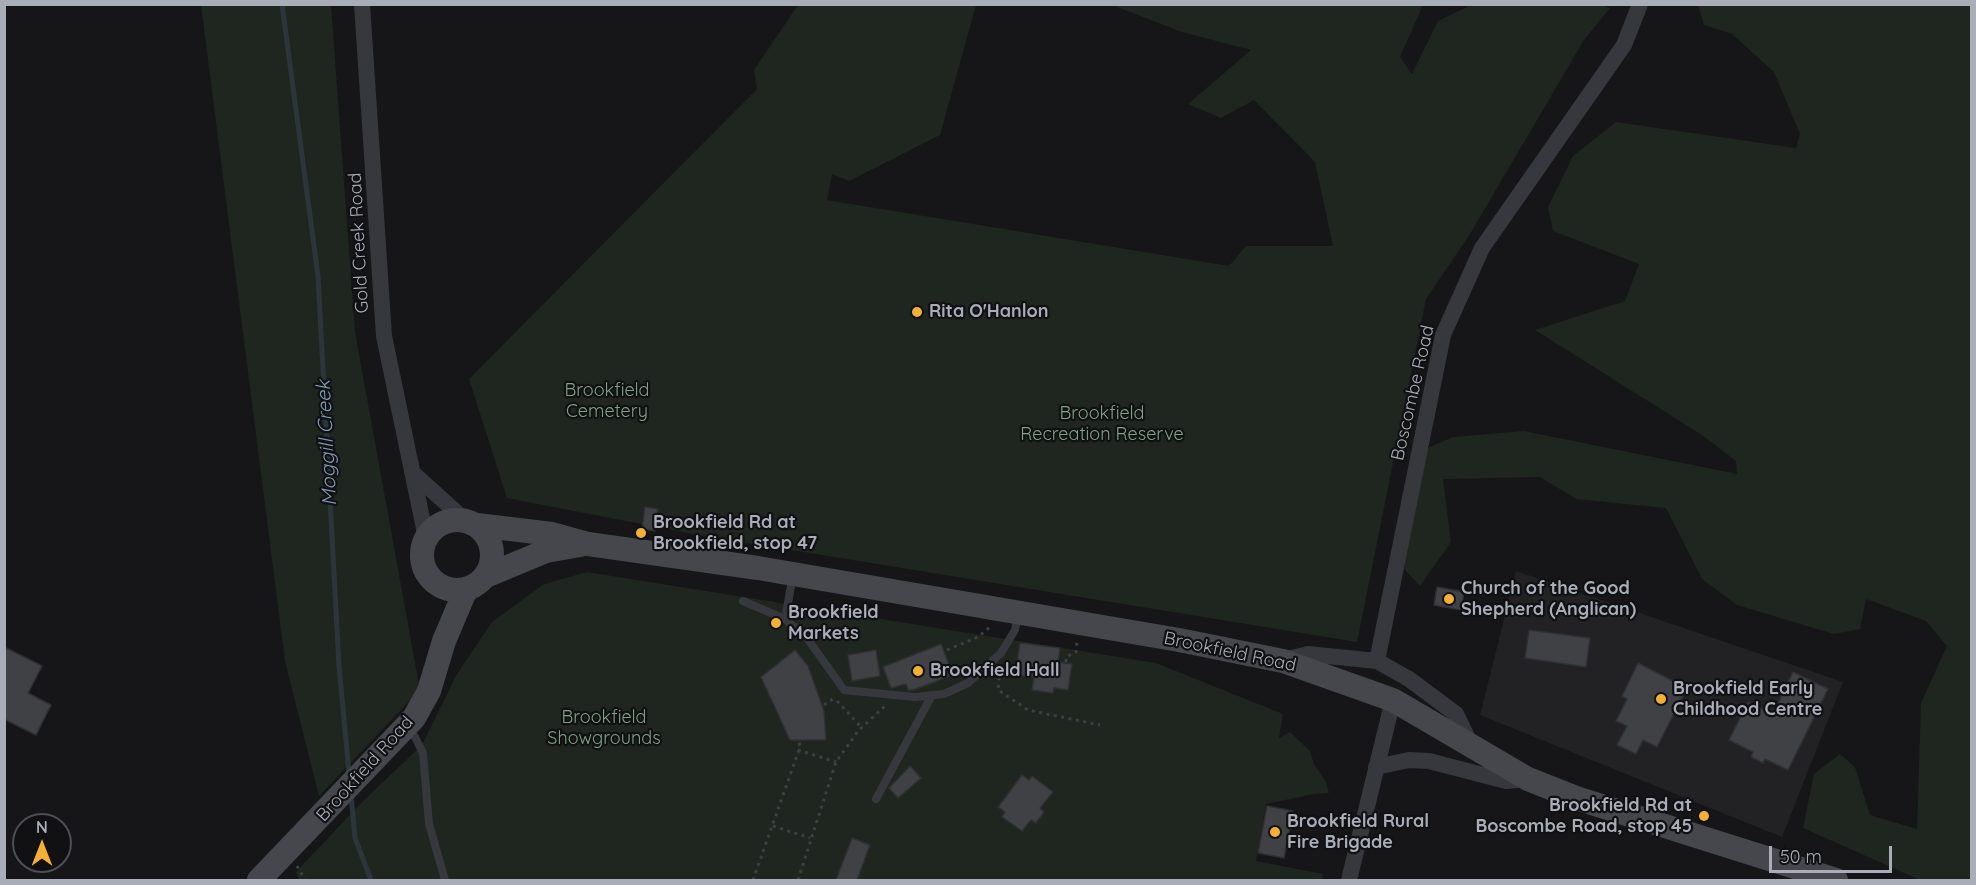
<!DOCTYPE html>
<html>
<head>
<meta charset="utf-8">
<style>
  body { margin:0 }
  #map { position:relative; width:1976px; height:885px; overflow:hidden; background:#161618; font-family:Quicksand,sans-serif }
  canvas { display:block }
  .frame { position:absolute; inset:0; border:6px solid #a8adb8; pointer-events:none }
  .north { position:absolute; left:12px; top:813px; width:60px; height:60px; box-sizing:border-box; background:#111113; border:2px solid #4d4f55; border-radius:50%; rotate:0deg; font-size:16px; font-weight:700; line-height:24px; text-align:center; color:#a8adb8 }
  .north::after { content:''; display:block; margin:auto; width:21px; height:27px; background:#f2b134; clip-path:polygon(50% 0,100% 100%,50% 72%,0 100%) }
  .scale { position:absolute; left:1769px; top:846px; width:123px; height:27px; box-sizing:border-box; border:3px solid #a8adb8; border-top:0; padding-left:8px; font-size:18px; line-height:21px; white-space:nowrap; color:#a8adb8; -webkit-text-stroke:4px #111113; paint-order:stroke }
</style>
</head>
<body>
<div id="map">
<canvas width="1976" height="885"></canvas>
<div class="frame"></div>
<div class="north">N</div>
<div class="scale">50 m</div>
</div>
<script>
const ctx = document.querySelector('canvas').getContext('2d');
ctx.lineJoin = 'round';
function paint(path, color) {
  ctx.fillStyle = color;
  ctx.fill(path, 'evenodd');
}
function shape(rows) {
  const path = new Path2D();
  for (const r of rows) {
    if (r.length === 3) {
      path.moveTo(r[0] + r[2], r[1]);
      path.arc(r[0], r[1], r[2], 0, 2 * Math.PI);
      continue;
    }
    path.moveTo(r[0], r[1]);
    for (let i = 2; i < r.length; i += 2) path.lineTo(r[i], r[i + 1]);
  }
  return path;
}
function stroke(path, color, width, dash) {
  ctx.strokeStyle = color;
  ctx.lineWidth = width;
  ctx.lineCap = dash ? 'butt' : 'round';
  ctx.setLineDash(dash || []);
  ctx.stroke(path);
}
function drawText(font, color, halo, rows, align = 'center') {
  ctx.font = font + ' Quicksand,sans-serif';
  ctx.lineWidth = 4.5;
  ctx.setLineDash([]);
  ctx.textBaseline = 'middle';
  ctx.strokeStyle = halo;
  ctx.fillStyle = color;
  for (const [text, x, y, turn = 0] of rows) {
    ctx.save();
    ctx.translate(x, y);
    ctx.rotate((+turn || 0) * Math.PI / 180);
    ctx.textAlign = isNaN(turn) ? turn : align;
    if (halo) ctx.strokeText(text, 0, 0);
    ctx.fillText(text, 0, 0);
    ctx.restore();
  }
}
paint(shape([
  [1516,571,1843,682,1782,837,1480,715]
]), '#222225');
paint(shape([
  [1598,4,1610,8,1584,40,1470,234,1426,299,1357,642,693,534,507,498,469,379,757,89,754,70,798,5,976,5,940,135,849,181,832,174,827,200,1229,266,1246,246,1333,246,1315,162,1254,100,1221,118,1188,104,1251,50,1182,32,1112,5,1423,5,1400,57,1412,74,1438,21,1471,5],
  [201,5,331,5,355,332,420,690,319,796,285,661],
  [1698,5,1971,5,1971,880,1920,880,1803,828,1814,774,1840,754,1855,767,1870,815,1917,829,1921,703,1947,646,1926,621,1866,599,1860,629,1834,634,1737,605,1702,579,1666,508,1576,499,1540,477,1443,479,1451,542,1420,586,1404,569,1413,471,1428,448,1453,437,1524,431,1737,474,1736,461,1702,435,1535,330,1625,301,1639,264,1553,231,1548,207,1573,156,1616,122,1796,148,1800,134,1774,72,1732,34,1704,25],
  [587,572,1156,663,1283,714,1279,738,1290,732,1310,751,1314,764,1326,782,1329,793,1314,794,1266,804,1256,861,1323,874,1322,880,299,880,296,872,362,802,422,745,457,674,492,622,544,584]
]), '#1e261f');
stroke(shape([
  [282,4,318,276,339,666,349,773],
  [351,795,355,838,371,880]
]), '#2c353c', 5);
const building = shape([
  [645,507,658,509,655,531,642,529,645,507],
  [1437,587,1464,592,1461,610,1434,605,1437,587],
  [1529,630,1590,638,1586,667,1525,658,1529,630],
  [1020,643,1060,648,1058,662,1072,664,1068,690,1054,688,1053,693,1032,690,1034,677,1015,675,1020,643],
  [941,644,953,675,913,690,908,690,906,684,891,688,883,667,941,644],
  [4,647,42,666,28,693,51,705,36,735,4,719,4,647],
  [795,650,808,666,824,711,826,740,790,740,761,677,795,650],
  [876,650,880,676,852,681,848,655,876,650],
  [1638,663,1687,688,1657,747,1643,740,1636,754,1617,745,1627,726,1616,721,1627,699,1622,696,1638,663],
  [1793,672,1828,689,1788,770,1765,759,1763,763,1751,757,1753,752,1729,740,1748,702,1773,714,1793,672],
  [910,766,921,778,898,798,889,788,910,766],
  [1022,775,1029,780,1032,776,1053,792,1040,808,1044,812,1036,823,1031,820,1022,831,1002,817,1005,812,998,807,1022,775],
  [1267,806,1293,811,1284,858,1258,853,1267,806],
  [852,838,870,845,857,880,836,880,852,838]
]);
paint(building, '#404145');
stroke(building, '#303034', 1.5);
stroke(shape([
  [947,650,978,637,990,627],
  [1066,662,1066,657,1076,652,1077,642],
  [1000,670,998,690,1028,710,1100,725],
  [837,701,862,728],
  [824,705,836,697],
  [798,750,836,762],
  [773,826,810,838],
  [297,866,305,880],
  [753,880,800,747,799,742],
  [798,880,836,762,858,731,886,705]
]), '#3d3f44', 3, [3, 4.5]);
stroke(shape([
  [793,575,785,619,807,638,844,690,915,697,944,694,968,683,1001,653,1015,630,1018,614],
  [743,601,785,619],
  [406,728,415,737,423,753,429,824,445,880],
  [876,799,931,697]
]), '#37383d', 8);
stroke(shape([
  [362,4,384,336,426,538],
  [415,475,466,521],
  [1284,660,1308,654,1377,661,1409,679,1456,714,1472,747],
  [1377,661,1443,335,1482,248,1624,45,1640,4],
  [1376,767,1409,760,1429,761,1506,781,1527,779],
  [1349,880,1393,700]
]), '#37383d', 16);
stroke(shape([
  [457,555,35],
  [477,525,552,534,588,544,758,568,1179,640,1283,661,1393,700,1528,779,1576,798,1836,880],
  [486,576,546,551,580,545],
  [259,880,414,718,429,691,444,641,466,589]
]), '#45474d', 24);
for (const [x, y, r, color] of [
  [917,312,6,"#f2b134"],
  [641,533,6,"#f2b134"],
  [1449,599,6,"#f2b134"],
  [776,623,6,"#f2b134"],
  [918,671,6,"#f2b134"],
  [1661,699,6,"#f2b134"],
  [1704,816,6,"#f2b134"],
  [1275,832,6,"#f2b134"]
]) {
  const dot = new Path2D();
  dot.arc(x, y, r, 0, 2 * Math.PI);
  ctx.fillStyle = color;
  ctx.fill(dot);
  stroke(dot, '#111113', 2);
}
drawText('18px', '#a8adb8', '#111113', [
  ["Gold Creek Road",359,243,-93],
  ["Boscombe Road",1413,393,-77],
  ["Brookfield Road",1230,652,12],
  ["Brookfield Road",365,769,-48]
]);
drawText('bold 18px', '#a8adb8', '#111113', [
  ["Rita O'Hanlon",929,312],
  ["Brookfield Rd at",653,523],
  ["Brookfield, stop 47",653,544],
  ["Church of the Good",1461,589],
  ["Shepherd (Anglican)",1461,610],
  ["Brookfield",788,613],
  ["Markets",788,634],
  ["Brookfield Hall",930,671],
  ["Brookfield Early",1673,689],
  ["Childhood Centre",1673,710],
  ["Brookfield Rd at",1692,806,"right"],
  ["Boscombe Road, stop 45",1692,827,"right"],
  ["Brookfield Rural",1287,822],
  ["Fire Brigade",1287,843]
], 'left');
drawText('18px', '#7fa381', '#111113', [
  ["Brookfield",607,391],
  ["Cemetery",607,412],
  ["Brookfield",1102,414],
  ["Recreation Reserve",1102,435],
  ["Brookfield",604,718],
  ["Showgrounds",604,739]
]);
drawText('italic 20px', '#7f9bb3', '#111113', [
  ["Moggill Creek",327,443,-93]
]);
</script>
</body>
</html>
